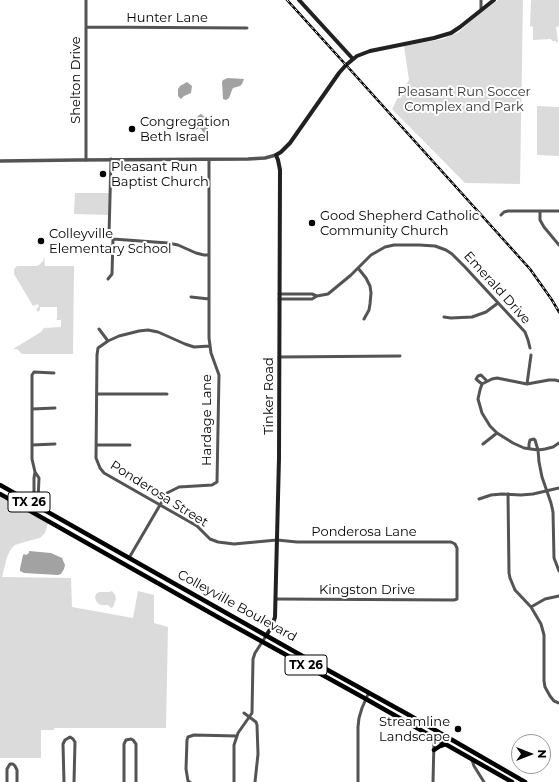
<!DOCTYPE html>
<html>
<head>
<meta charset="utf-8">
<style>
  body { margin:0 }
  #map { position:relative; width:559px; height:782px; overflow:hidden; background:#fff; font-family:Montserrat,sans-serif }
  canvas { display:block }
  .north { position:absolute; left:511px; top:734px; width:40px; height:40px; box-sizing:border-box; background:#fff; border:1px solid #999; border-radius:50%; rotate:90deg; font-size:11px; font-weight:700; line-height:16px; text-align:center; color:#000 }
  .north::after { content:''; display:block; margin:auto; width:14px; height:18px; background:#000; clip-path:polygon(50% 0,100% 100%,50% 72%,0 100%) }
</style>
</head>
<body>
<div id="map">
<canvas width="559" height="782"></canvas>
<div class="north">N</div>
</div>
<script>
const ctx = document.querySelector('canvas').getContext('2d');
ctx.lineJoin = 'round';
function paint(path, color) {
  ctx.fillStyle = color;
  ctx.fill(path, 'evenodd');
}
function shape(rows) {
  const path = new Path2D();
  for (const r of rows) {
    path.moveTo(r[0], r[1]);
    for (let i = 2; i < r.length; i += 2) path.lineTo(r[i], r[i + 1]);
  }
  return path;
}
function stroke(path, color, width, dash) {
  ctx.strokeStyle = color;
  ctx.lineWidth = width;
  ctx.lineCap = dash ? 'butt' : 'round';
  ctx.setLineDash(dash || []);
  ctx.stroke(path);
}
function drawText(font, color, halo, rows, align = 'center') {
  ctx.font = font + ' Montserrat,sans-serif';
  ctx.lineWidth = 4;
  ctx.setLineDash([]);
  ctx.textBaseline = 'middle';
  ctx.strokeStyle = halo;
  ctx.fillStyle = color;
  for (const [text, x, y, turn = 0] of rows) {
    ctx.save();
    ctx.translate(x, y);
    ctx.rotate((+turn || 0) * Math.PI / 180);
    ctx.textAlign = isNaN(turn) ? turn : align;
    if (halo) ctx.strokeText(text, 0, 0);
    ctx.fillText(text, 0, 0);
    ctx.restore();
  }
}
paint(shape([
  [498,0,523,0,520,184,465,183,392,109,398,97,409,80,404,46,443,39,459,32,477,15],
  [531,0,559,0,559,26,556,27,558,42,556,43,556,41,552,41,551,39,533,40,533,27,530,26],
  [537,106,559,107,559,156,537,155],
  [75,193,109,193,108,215,75,214,74,213],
  [44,256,45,266,74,266,73,354,22,354,17,349,13,349,41,332,44,328,61,327,61,320,56,320,57,319,57,307,40,307,40,310,38,312,36,309,39,307,38,304,33,306,14,274,14,269,17,266,36,266,39,265,43,261],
  [0,497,48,523,45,533,40,538,24,542,15,545,11,549,7,557,2,577,71,578,72,607,133,618,138,591,154,595,154,623,168,627,166,728,54,728,54,730,41,730,41,758,0,758],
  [112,591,115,595,116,599,113,607,111,608,108,605,100,605,96,601,95,597,96,594,99,592,109,592]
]), '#dbdbdb');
paint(shape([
  [228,78,244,79,242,84,240,86,233,88,232,90,229,98,226,100,223,99,222,82,223,80],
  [187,82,192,86,191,93,184,96,181,99,178,96,178,89,180,86],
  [201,114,206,118,208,121,208,128,205,133,203,132,201,129,199,128,196,130,194,129,195,120,199,115],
  [29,551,51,553,62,558,65,565,64,569,61,574,58,575,24,573,20,571,20,569,23,555,24,554,26,555,29,553]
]), '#a2a2a2');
stroke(shape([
  [481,0,481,10],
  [86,27,247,28],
  [86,160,86,0],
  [540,211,540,220,544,227,559,245],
  [501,215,504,212,508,211,559,211],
  [113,239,168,243,178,245,196,253,204,255,209,255],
  [358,268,366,278,370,286,371,293,370,304,369,310,364,319],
  [108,279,112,274,113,239,110,237,109,235,111,159],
  [279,294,312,294,317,296],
  [191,297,209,299],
  [279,299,312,299,317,296,328,294,351,275,371,255,385,247,394,245,419,245,435,246,446,250,452,254,465,267,525,332,528,340,530,348],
  [444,317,451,318,472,317,486,312,498,303],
  [99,329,108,341],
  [210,346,194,347,185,344,158,332,148,330,139,331,119,336,108,341,98,348,97,355,96,458,100,468,104,473,197,526,210,539,218,542,234,544,277,540,297,542,451,542,455,544,457,548,457,599,454,600,276,599],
  [279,357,400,356],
  [559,381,555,380,549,380,527,384,497,378,492,379,482,384,480,390,478,399,482,413,490,426,497,433,513,443,524,448,538,450,545,449,553,447,559,443],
  [482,384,477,380,476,379,478,376,481,375,487,381],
  [527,384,531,355],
  [97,394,167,394],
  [32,409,55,408],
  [483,444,497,433],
  [32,445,55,444],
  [96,445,130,445],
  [529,448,529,444,530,440,534,439,535,440,538,450,539,462,542,477,551,503,553,512,554,558,559,571],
  [508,494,509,573,510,578,515,590,531,607,541,624,544,635,544,681,545,687,550,696,554,701,559,703],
  [479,499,491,495,502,494,521,495,533,494,559,488],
  [35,504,34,499,34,478,35,472],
  [35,505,38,500,39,478,35,472,32,459,32,375,34,372,54,373],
  [129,558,167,493,179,487,212,485,217,482,219,375,211,353,209,338,209,160],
  [531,607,545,599,559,596],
  [244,713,256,722,257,725,258,754,255,782],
  [472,760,474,766,484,782],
  [7,782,7,769,10,764,13,764,15,766,17,770,17,782],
  [64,782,63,744,65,740,70,737,73,739,75,742,74,782],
  [124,782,124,744,126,740,131,739,133,740,136,744,136,782],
  [190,782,188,781,186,769,187,740,188,737,194,735,237,736],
  [234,782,234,745,238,733,252,713,253,659,255,653,266,636],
  [358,782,358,727,359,718,362,708,369,692],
  [433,782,434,741,438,731]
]), '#545454', 3);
stroke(shape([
  [0,161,77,160,248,159,265,158,276,155]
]), '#545454', 3.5);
stroke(shape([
  [299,0,353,59],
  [266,636,272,626,275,617,279,458,280,170,278,160,276,155,281,152,290,143,339,73,346,65,357,56,370,51,434,38,451,33,460,27,494,0]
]), '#212121', 4);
stroke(shape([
  [0,485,297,653,409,715,525,782],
  [0,494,223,620,366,699,512,782],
  [434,750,440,746,446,744]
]), '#000', 4.5);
const rail = shape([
  [287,0,346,65,530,269,552,300,559,312]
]);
stroke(rail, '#000', 2.5);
stroke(rail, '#fff', 1, [3]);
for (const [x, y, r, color] of [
  [132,129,4,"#000"],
  [103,174,4,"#000"],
  [312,223,4,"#000"],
  [41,241,4,"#000"],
  [458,729,4,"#000"]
]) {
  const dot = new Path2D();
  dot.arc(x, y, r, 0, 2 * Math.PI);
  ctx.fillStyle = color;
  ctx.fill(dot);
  stroke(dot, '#fff', 1.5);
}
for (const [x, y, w] of [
  [29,502,42],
  [306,665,42]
]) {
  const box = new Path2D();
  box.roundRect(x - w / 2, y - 10, w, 20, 3);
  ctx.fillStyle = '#fff';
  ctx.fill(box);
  stroke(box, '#000', 1);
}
drawText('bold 12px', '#000', null, [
  ["TX 26",29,502],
  ["TX 26",306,665]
]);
drawText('13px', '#000', '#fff', [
  ["Hunter Lane",167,18],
  ["Shelton Drive",76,80,-90],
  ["Emerald Drive",497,288,48],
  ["Tinker Road",269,396,-90],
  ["Hardage Lane",207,420,-90],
  ["Ponderosa Street",159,494,32],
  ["Ponderosa Lane",364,532],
  ["Kingston Drive",367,590],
  ["Colleyville Boulevard",237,606,29]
]);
drawText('13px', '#323232', '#fff', [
  ["Pleasant Run Soccer",464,92],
  ["Complex and Park",464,107]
]);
drawText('13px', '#000', '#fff', [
  ["Congregation",140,122],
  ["Beth Israel",140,137],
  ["Pleasant Run",111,167],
  ["Baptist Church",111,182],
  ["Good Shepherd Catholic",320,216],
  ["Community Church",320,231],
  ["Colleyville",49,234],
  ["Elementary School",49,249],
  ["Streamline",450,722,"right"],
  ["Landscape",450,737,"right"]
], 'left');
</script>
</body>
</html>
